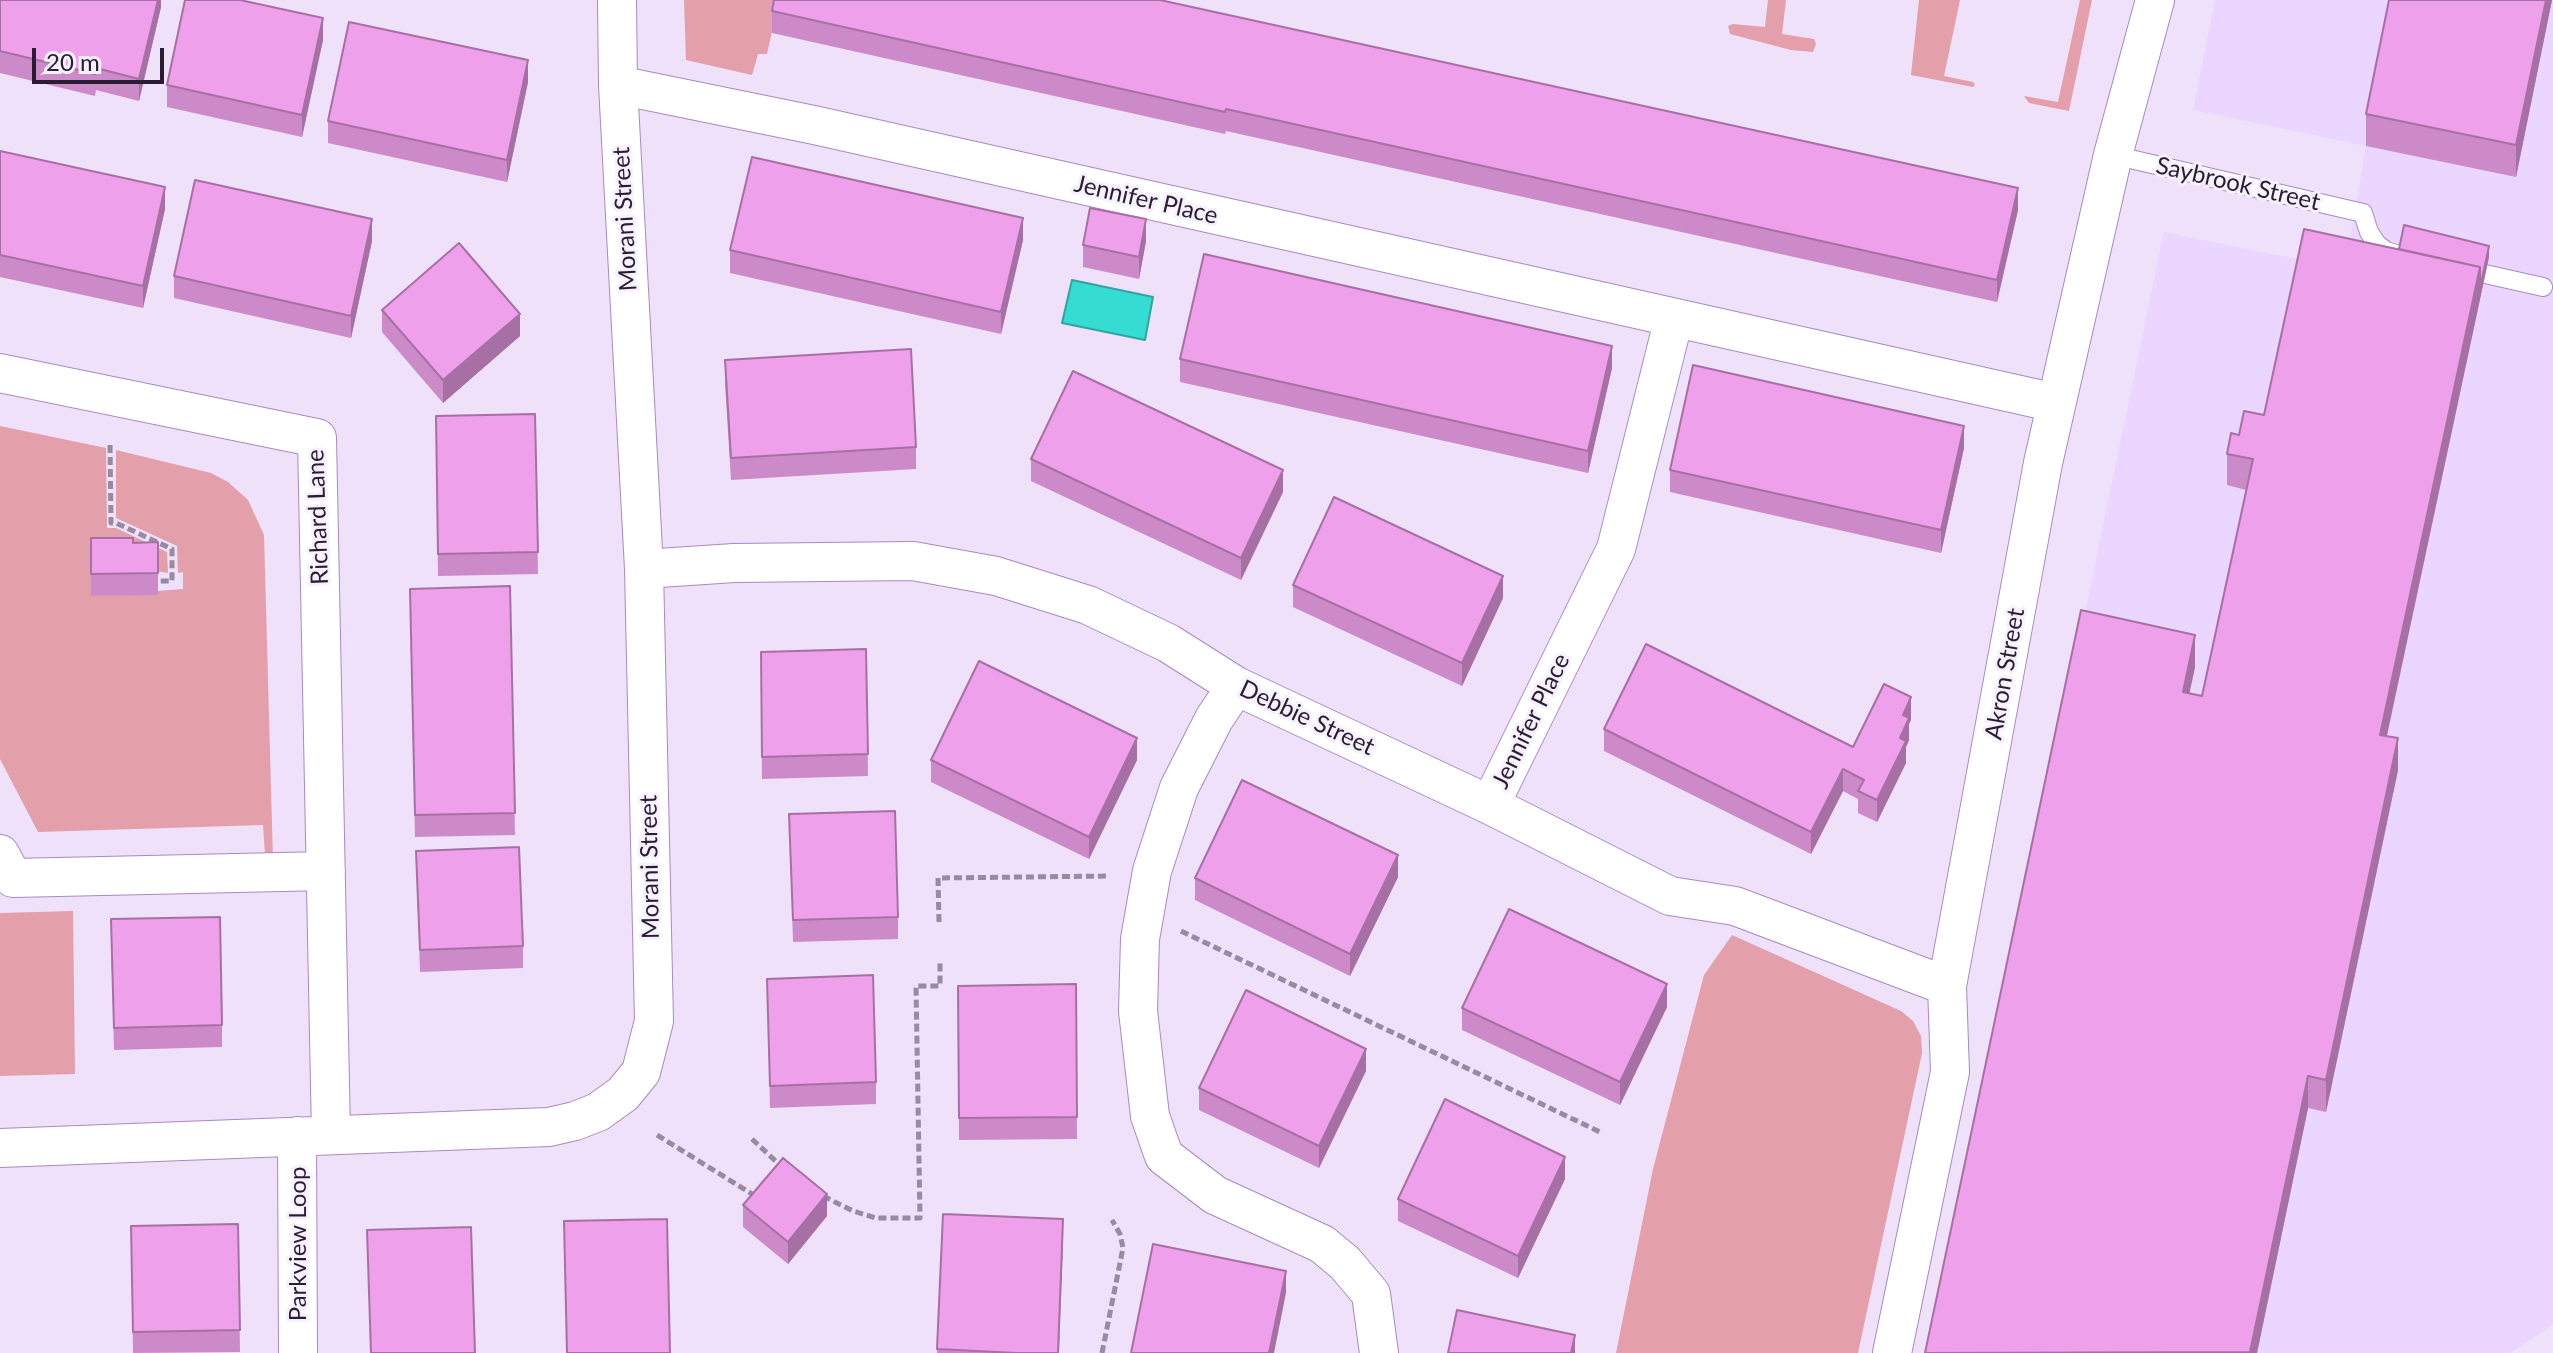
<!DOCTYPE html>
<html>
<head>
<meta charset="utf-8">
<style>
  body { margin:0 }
  #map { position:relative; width:2553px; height:1353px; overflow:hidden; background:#eee1f9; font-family:Lato,sans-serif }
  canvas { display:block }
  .scale { position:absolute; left:32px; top:48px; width:132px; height:36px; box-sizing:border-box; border:4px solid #291d33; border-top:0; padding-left:10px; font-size:24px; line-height:28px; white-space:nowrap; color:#291d33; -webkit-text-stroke:6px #f7f1fe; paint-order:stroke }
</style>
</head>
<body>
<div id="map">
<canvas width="2553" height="1353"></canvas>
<div class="scale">20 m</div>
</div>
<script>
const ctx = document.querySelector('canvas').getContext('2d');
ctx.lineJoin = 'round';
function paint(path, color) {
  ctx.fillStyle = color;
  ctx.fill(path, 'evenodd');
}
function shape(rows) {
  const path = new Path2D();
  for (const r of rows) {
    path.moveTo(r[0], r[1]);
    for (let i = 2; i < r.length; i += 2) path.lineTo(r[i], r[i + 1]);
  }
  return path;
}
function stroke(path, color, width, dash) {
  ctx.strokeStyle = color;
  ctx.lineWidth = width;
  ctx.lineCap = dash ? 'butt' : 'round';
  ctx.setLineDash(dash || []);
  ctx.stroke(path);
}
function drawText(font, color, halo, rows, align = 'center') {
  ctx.font = font + ' Lato,sans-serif';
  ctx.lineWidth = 6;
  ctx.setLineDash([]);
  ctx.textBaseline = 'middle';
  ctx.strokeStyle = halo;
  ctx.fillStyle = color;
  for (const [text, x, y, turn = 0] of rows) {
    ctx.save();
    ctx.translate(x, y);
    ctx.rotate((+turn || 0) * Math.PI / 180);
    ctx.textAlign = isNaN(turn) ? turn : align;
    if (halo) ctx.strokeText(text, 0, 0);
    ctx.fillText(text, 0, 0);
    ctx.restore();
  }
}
paint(shape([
  [2215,0,2553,0,2553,1325,2510,1353,1931,1353,2164,232,2345,269,2366,146,2193,110]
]), '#ebd6ff');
paint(shape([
  [684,0,779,0,767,54,758,54,752,75,686,60],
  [1768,0,1786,0,1782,34,1814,39,1816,44,1813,52,1791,50,1730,34,1728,26,1733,24,1765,27],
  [1919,0,1960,0,1944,76,1973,82,1975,85,1973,87,1911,75],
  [2080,0,2092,0,2069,111,2029,103,2024,96,2058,102],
  [0,426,106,448,107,528,116,528,167,552,168,573,91,561,92,596,183,589,183,572,178,573,177,546,116,518,116,450,211,473,228,482,248,500,264,535,273,861,265,855,263,825,38,832,0,759],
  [73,911,75,1074,0,1076,0,913],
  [1732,935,1901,1011,1913,1021,1921,1036,1922,1053,1858,1353,1616,1353,1653,1169,1704,975]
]), '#e39faa');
const water = shape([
  [1072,280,1153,297,1145,340,1062,323,1072,280]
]);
paint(water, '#35dcd2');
stroke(water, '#31a3a2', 2);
const service = shape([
  [2113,155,2363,213,2369,232,2377,244,2386,251,2400,255],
  [2485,274,2543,287]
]);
const minor = shape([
  [618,85,814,125,2056,403],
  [0,373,317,438,331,1135],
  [644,569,734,563,913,561,996,576,1088,605,1168,643,1236,686,1490,805,1670,896,1735,906,1947,986],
  [1236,686,1214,719,1179,788,1152,871,1140,939,1138,1011,1150,1116,1164,1156,1215,1195,1322,1244,1345,1263,1371,1294,1379,1353],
  [1490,805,1616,549,1674,318],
  [0,854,13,878,326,871],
  [297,1136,298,1353],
  [0,1148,549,1127,575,1121,598,1112,623,1094,641,1072,654,1021,644,569,618,85,617,0],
  [1892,1353,1950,1072,1947,986,2043,463,2113,155,2155,0]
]);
stroke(service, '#a88ac2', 20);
stroke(minor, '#a88ac2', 40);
stroke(shape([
  [110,445,111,523,116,523,172,549,172,581,158,581],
  [939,922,938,878,1110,876],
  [1181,931,1602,1133],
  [657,1135,752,1194],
  [752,1139,782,1167],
  [823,1196,853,1211,876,1218,920,1218,916,986,940,986,940,961],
  [1102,1353,1123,1248,1120,1234,1112,1220]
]), '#978aa1', 5, [8, 4]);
stroke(service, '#fff', 18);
stroke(minor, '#fff', 38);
paint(shape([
  [0,0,161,0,161,7,139,101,96,90,95,96,0,73],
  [2552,0,2516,177,2366,146,2366,114],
  [772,11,2018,210,1997,302,1226,131,1225,134,772,33],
  [323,40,302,137,167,107,167,85],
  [528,82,507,182,328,143,328,121],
  [0,151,165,209,143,308,0,277],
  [1023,240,1001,334,730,273,730,250],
  [372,241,351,338,174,298,174,276],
  [1146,241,1139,279,1083,267,1083,245],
  [2399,249,2489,257,2387,736,2398,770,2326,1112,2308,1108,2257,1353,1925,1353,2195,667,2189,693,2202,696,2246,490,2227,485,2227,454,2239,435,2264,415],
  [382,310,520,336,443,403,382,332],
  [1180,359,1612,368,1588,473,1180,382],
  [725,360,916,447,916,469,731,480,725,383],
  [535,414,538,574,438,576,436,416],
  [1964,448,1941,553,1670,492,1670,470],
  [1031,459,1283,492,1241,580,1031,481],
  [91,538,133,543,158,542,158,595,91,596],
  [1293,585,1503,598,1462,686,1293,607],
  [510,586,515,835,415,837,410,611],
  [866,649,868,776,762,779,761,652],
  [1911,720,1909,724,1909,740,1906,747,1906,763,1877,822,1858,813,1858,799,1843,791,1811,854,1604,751,1604,729,1853,747],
  [931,760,1137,760,1089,859,931,782],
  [789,814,898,917,898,939,793,942],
  [416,851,523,946,523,968,420,972],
  [1398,877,1350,976,1195,900,1195,878],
  [111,942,222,1025,222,1047,114,1050],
  [767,979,876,1082,876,1104,770,1108],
  [1076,984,1077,1139,959,1140,958,986],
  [1667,1007,1620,1105,1462,1030,1462,1008],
  [1366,1071,1319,1168,1199,1110,1199,1088],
  [1565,1179,1518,1278,1398,1221,1398,1199],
  [743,1205,827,1216,788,1264,743,1227],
  [943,1214,1063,1241,1059,1353,937,1353],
  [238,1224,240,1352,133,1353,131,1226]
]), '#cd8ac9');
paint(shape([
  [158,0,161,0,161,7,139,101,139,79],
  [2546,0,2552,0,2516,177,2516,145],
  [323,18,323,40,302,137,302,115],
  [528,60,528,82,507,182,507,160],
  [165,187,165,209,143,308,143,286],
  [2018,188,2018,210,1997,302,1997,280],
  [1023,218,1023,240,1001,334,1001,312],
  [372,219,372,241,351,338,351,316],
  [1146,219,1146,241,1139,279,1139,257],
  [2489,246,2489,257,2380,767,2380,735,2480,267],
  [520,314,520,336,443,403,443,380],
  [1612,346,1612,368,1588,473,1588,451],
  [1964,426,1964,448,1941,553,1941,530],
  [1283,470,1283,492,1241,580,1241,558],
  [1503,576,1503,598,1462,686,1462,663],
  [2195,635,2195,667,2183,724,2183,692],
  [1911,697,1911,720,1909,724,1909,740,1906,747,1906,763,1877,822,1877,800,1900,738,1903,715],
  [1137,738,1137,760,1089,859,1089,837],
  [2398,738,2398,770,2326,1112,2326,1080],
  [1843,769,1843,791,1811,854,1811,832],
  [1398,855,1398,877,1350,976,1350,954],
  [1667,984,1667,1007,1620,1105,1620,1082],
  [1366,1049,1366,1071,1319,1168,1319,1146],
  [2308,1076,2308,1108,2257,1353,2249,1353],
  [1565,1157,1565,1179,1518,1278,1518,1256],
  [827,1194,827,1216,788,1264,788,1242],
  [1063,1219,1063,1241,1058,1353],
  [1286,1271,1286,1293,1274,1353,1269,1353],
  [1575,1335,1575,1353,1571,1353]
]), '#a770a4');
const building = shape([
  [0,0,158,0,139,79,96,68,95,74,0,51,0,0],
  [185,0,240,0,323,18,302,115,167,85,185,0],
  [774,0,1160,0,2018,188,1997,280,1226,109,1225,112,772,11,774,0],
  [2389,0,2546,0,2516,145,2366,114,2389,0],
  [349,22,528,60,507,160,328,121,349,22],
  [0,151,165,187,143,286,0,255,0,151],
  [752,157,1023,218,1001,312,730,250,752,157],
  [195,180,372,219,351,316,174,276,195,180],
  [1090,208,1146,219,1139,257,1083,245,1090,208],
  [2404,225,2489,246,2480,288,2480,267,2399,249,2404,225],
  [2304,229,2480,267,2380,735,2398,738,2326,1080,2308,1076,2250,1352,1925,1353,2081,610,2195,635,2183,692,2202,696,2253,459,2227,454,2231,433,2239,435,2244,411,2264,415,2304,229],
  [459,243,520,314,443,380,382,310,459,243],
  [1204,254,1612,346,1588,451,1180,359,1204,254],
  [911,349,916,447,731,458,725,360,911,349],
  [1693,365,1964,426,1941,530,1670,470,1693,365],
  [1073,371,1283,470,1241,558,1031,459,1073,371],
  [535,414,538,552,438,554,436,416,535,414],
  [1334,497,1503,576,1462,663,1293,585,1334,497],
  [91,538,133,538,133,543,158,542,158,573,91,574,91,538],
  [510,586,515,813,415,815,410,589,510,586],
  [1646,644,1853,747,1884,684,1911,697,1903,715,1909,718,1900,738,1906,741,1877,800,1858,791,1864,780,1843,769,1811,832,1604,729,1646,644],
  [866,649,868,754,762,757,761,652,866,649],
  [979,661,1137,738,1089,837,931,760,979,661],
  [1242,780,1398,855,1350,954,1195,878,1242,780],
  [895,811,898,917,793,920,789,814,895,811],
  [519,847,523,946,420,950,416,851,519,847],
  [1509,909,1667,984,1620,1082,1462,1008,1509,909],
  [220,917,222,1025,114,1028,111,919,220,917],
  [873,975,876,1082,770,1086,767,979,873,975],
  [1076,984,1077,1117,959,1118,958,986,1076,984],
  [1246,990,1366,1049,1319,1146,1199,1088,1246,990],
  [1445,1099,1565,1157,1518,1256,1398,1199,1445,1099],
  [783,1158,827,1194,788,1242,743,1205,783,1158],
  [943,1214,1063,1219,1058,1353,1016,1353,937,1349,943,1214],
  [667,1219,670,1353,567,1353,564,1221,667,1219],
  [238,1224,240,1330,133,1332,131,1226,238,1224],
  [471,1227,475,1353,371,1353,367,1230,471,1227],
  [1153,1244,1286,1271,1269,1353,1131,1353,1153,1244],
  [1457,1310,1575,1335,1571,1353,1448,1353,1457,1310]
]);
paint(building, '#eea0ea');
stroke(building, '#a770a4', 2);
drawText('24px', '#291d33', '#f7f1fe', [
  ["Saybrook Street",2238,184,13],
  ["Jennifer Place",1146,200,13],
  ["Morani Street",625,219,-93],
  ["Richard Lane",318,517,-92],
  ["Akron Street",2005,674,-80],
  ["Debbie Street",1307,718,25],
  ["Jennifer Place",1531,721,-64],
  ["Morani Street",650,867,-91],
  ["Parkview Loop",298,1244,-90]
]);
</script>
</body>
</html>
